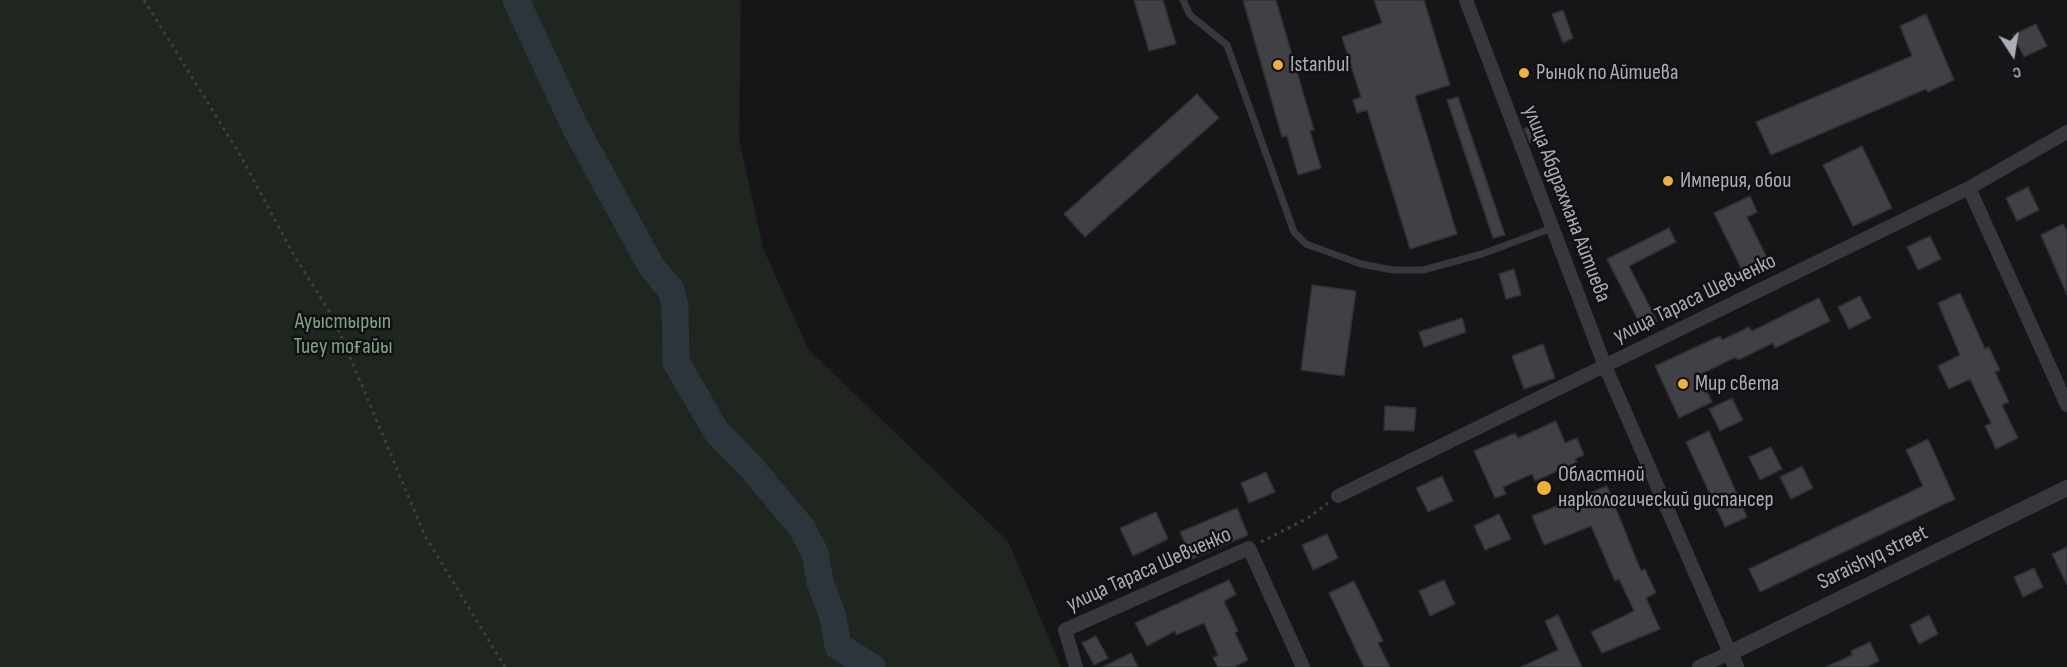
<!DOCTYPE html>
<html>
<head>
<meta charset="utf-8">
<style>
  body { margin:0 }
  #map { position:relative; width:2067px; height:667px; overflow:hidden; background:#161618; font-family:"Sofia Sans Condensed",sans-serif }
  canvas { display:block }
  .north { position:absolute; left:1983px; top:24px; width:60px; height:60px; -webkit-text-stroke:4px #111113; paint-order:stroke; rotate:168deg; font-size:16px; font-weight:700; line-height:24px; text-align:center; color:#a8adb8 }
  .north::after { content:''; display:block; margin:auto; width:21px; height:27px; background:#a8adb8; clip-path:polygon(50% 0,100% 100%,50% 72%,0 100%) }
</style>
</head>
<body>
<div id="map">
<canvas width="2067" height="667"></canvas>
<div class="north">С</div>
</div>
<script>
const ctx = document.querySelector('canvas').getContext('2d');
ctx.lineJoin = 'round';
function paint(path, color) {
  ctx.fillStyle = color;
  ctx.fill(path, 'evenodd');
}
function shape(rows) {
  const path = new Path2D();
  for (const r of rows) {
    path.moveTo(r[0], r[1]);
    for (let i = 2; i < r.length; i += 2) path.lineTo(r[i], r[i + 1]);
  }
  return path;
}
function stroke(path, color, width, dash) {
  ctx.strokeStyle = color;
  ctx.lineWidth = width;
  ctx.lineCap = dash ? 'butt' : 'round';
  ctx.setLineDash(dash || []);
  ctx.stroke(path);
}
function drawText(font, color, halo, rows, align = 'center') {
  ctx.font = font + ' "Sofia Sans Condensed",sans-serif';
  ctx.lineWidth = 5;
  ctx.setLineDash([]);
  ctx.textBaseline = 'middle';
  ctx.strokeStyle = halo;
  ctx.fillStyle = color;
  for (const [text, x, y, turn = 0] of rows) {
    ctx.save();
    ctx.translate(x, y);
    ctx.rotate((+turn || 0) * Math.PI / 180);
    ctx.textAlign = isNaN(turn) ? turn : align;
    if (halo) ctx.strokeText(text, 0, 0);
    ctx.fillText(text, 0, 0);
    ctx.restore();
  }
}
paint(shape([
  [0,0,741,0,739,138,763,248,808,349,1008,541,1061,667,0,667]
]), '#1e261f');
stroke(shape([
  [516,0,575,127,651,266,671,290,675,306,676,362,716,431,751,467,802,528,815,553,820,582,833,617,838,646,872,667]
]), '#2c353c', 27);
const building = shape([
  [1134,0,1163,0,1176,44,1149,51,1134,0],
  [1243,0,1276,0,1314,130,1310,131,1321,168,1298,175,1287,136,1282,137,1243,0],
  [1374,0,1424,0,1450,85,1415,96,1457,234,1410,249,1367,110,1357,113,1353,100,1361,97,1342,37,1382,23,1374,0],
  [1563,10,1573,38,1563,43,1552,14,1563,10],
  [1926,14,1954,80,1928,92,1926,89,1771,155,1756,122,1912,56,1900,26,1926,14],
  [2036,24,2047,46,2024,57,2013,35,2036,24],
  [1197,94,1219,118,1085,237,1064,214,1197,94],
  [1458,97,1505,235,1493,238,1447,100,1458,97],
  [1536,124,1542,139,1530,143,1524,129,1536,124],
  [1862,146,1892,208,1853,226,1823,165,1862,146],
  [2028,187,2039,210,2017,221,2006,198,2028,187],
  [1750,196,1757,212,1747,217,1769,262,1744,274,1714,213,1750,196],
  [2063,224,2067,231,2067,295,2041,235,2063,224],
  [1669,228,1676,242,1629,266,1657,321,1642,328,1607,259,1669,228],
  [1930,236,1941,259,1918,270,1907,247,1930,236],
  [1514,269,1521,295,1506,299,1499,274,1514,269],
  [1312,285,1356,291,1344,376,1301,370,1312,285],
  [1960,293,1985,349,1989,347,2000,370,1995,372,2009,402,2002,405,2018,438,1996,449,1985,426,1991,423,1970,379,1949,389,1938,366,1960,355,1938,303,1960,293],
  [1860,296,1871,318,1849,329,1838,307,1860,296],
  [1819,298,1830,321,1775,348,1773,343,1738,360,1736,357,1699,375,1712,402,1679,418,1655,366,1720,336,1722,340,1749,327,1752,331,1819,298],
  [1462,318,1466,332,1424,347,1419,332,1462,318],
  [1543,344,1555,378,1524,389,1512,356,1543,344],
  [1732,398,1743,420,1720,431,1709,409,1732,398],
  [1385,406,1416,408,1414,431,1384,430,1385,406],
  [1556,421,1565,443,1577,438,1584,455,1575,459,1577,462,1535,481,1532,474,1503,487,1506,494,1495,498,1474,451,1515,433,1518,438,1556,421],
  [1709,431,1747,517,1725,527,1686,442,1709,431],
  [1928,439,1955,499,1760,592,1749,569,1923,486,1906,450,1928,439],
  [1771,447,1782,469,1760,480,1749,457,1771,447],
  [1802,466,1813,488,1791,499,1780,477,1802,466],
  [1266,472,1275,492,1249,503,1241,483,1266,472],
  [1442,476,1453,501,1428,512,1416,488,1442,476],
  [1607,486,1641,571,1645,569,1656,593,1646,598,1660,629,1602,653,1591,632,1634,611,1619,579,1615,581,1591,526,1544,545,1532,516,1607,486],
  [1237,508,1248,535,1192,559,1180,532,1237,508],
  [1156,512,1168,539,1133,556,1120,528,1156,512],
  [1499,514,1511,539,1485,550,1474,526,1499,514],
  [1327,534,1338,558,1313,570,1302,545,1327,534],
  [2067,547,2067,585,2052,554,2067,547],
  [2034,568,2043,587,2023,597,2014,577,2034,568],
  [1229,580,1236,594,1224,601,1238,631,1235,633,1248,660,1234,667,1218,667,1213,658,1218,655,1204,623,1176,635,1175,631,1147,646,1135,623,1229,580],
  [1444,580,1455,604,1430,616,1419,591,1444,580],
  [1354,581,1383,641,1378,643,1390,667,1364,667,1329,593,1354,581],
  [1558,615,1582,667,1521,667,1558,650,1545,621,1558,615],
  [1929,615,1938,634,1919,644,1910,625,1929,615],
  [1096,636,1108,658,1094,665,1082,643,1096,636],
  [1870,642,1879,661,1867,667,1826,667,1852,655,1851,651,1870,642],
  [1131,653,1138,667,1103,667,1131,653]
]);
paint(building, '#404145');
stroke(building, '#303034', 1.5);
stroke(shape([
  [144,0,242,158,292,252,334,319,425,536,505,667],
  [1261,542,1308,518,1328,503]
]), '#3d3f44', 3, [3, 4.5]);
stroke(shape([
  [1183,0,1190,15,1227,45,1294,232,1306,244,1361,264,1393,270,1423,270,1482,254,1552,228]
]), '#37383d', 7);
stroke(shape([
  [1466,0,1605,366,1730,653,1699,667],
  [1969,188,2067,405],
  [1338,496,1969,188,2067,132],
  [1076,667,1065,630,1249,548,1303,667]
]), '#37383d', 14);
stroke(shape([
  [1736,667,1730,653,2067,488]
]), '#37383d', 16);
for (const [x, y, r, color] of [
  [1278,65,6,"#f2b134"],
  [1524,73,6,"#f2b134"],
  [1668,181,6,"#f2b134"],
  [1683,384,6,"#f2b134"],
  [1544,488,8,"#f2b134"]
]) {
  const dot = new Path2D();
  dot.arc(x, y, r, 0, 2 * Math.PI);
  ctx.fillStyle = color;
  ctx.fill(dot);
  stroke(dot, '#111113', 2);
}
drawText('22px', '#a8adb8', '#111113', [
  ["Istanbul",1290,65],
  ["Рынок по Айтиева",1536,73],
  ["Империя, обои",1680,181],
  ["Мир света",1695,384],
  ["Областной",1558,475],
  ["наркологический диспансер",1558,500]
], 'left');
drawText('22px', '#a8adb8', '#111113', [
  ["улица Абдрахмана Айтиева",1566,204,69],
  ["улица Тараса Шевченко",1695,299,-26],
  ["Saraishyq street",1873,558,-26],
  ["улица Тараса Шевченко",1149,570,-24]
]);
drawText('22px', '#7fa381', '#111113', [
  ["Ауыстырып",343,322],
  ["Тиеу тоғайы",343,347]
]);
</script>
</body>
</html>
